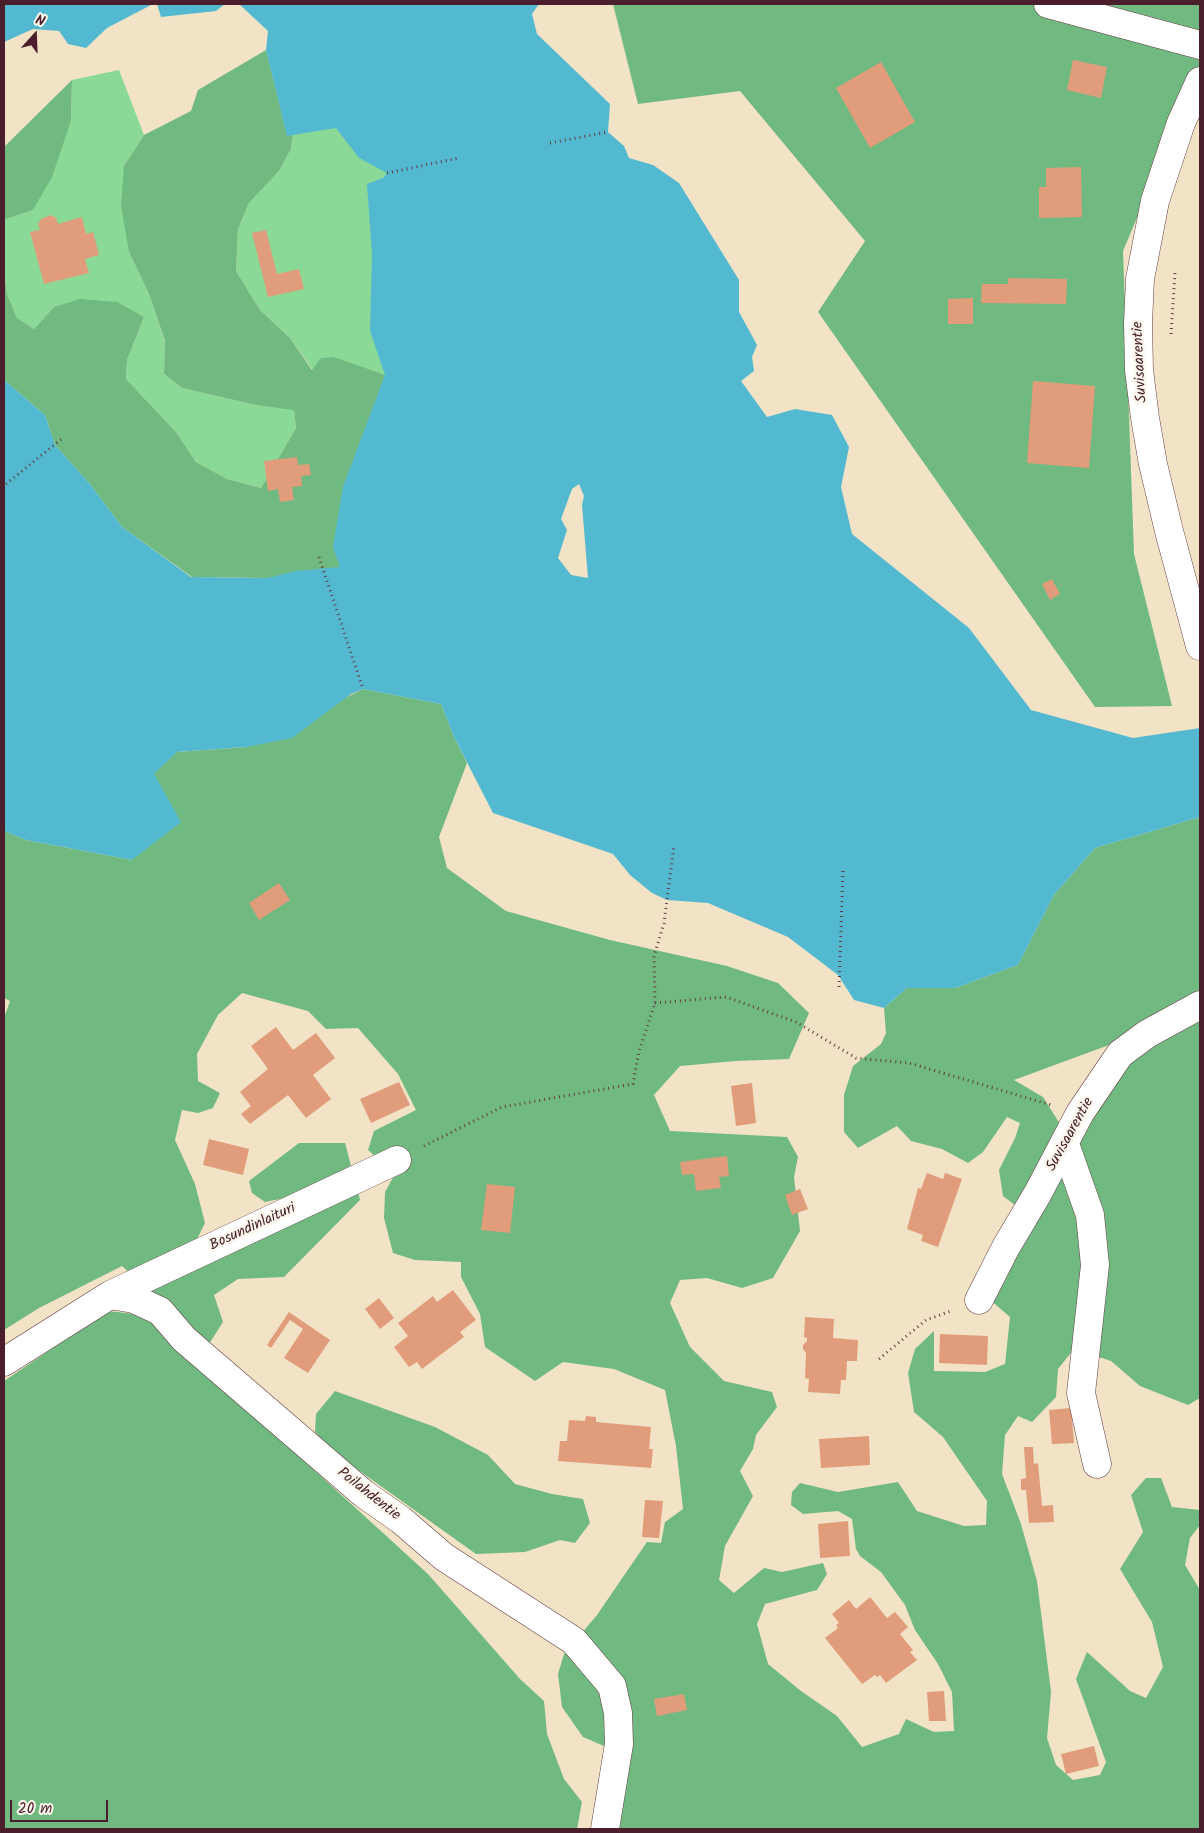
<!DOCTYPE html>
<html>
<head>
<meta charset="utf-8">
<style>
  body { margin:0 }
  #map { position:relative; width:1204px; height:1833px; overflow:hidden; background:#f2e3c6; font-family:Kalam,sans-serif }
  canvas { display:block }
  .frame { position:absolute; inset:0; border:5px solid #4a1f2b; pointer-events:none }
  .north { position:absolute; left:10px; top:10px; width:50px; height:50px; -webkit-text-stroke:4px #fbf7ec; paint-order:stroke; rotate:20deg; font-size:14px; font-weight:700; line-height:20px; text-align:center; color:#4a1f2b }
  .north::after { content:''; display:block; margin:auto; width:18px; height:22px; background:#4a1f2b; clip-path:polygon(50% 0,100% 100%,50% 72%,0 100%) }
  .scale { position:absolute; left:10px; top:1800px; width:98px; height:22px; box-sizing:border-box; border:2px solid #4a1f2b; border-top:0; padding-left:6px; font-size:15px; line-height:18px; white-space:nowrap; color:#4a1f2b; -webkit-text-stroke:4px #fbf7ec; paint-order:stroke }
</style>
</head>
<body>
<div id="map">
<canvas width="1204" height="1833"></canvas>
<div class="frame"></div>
<div class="north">N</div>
<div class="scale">20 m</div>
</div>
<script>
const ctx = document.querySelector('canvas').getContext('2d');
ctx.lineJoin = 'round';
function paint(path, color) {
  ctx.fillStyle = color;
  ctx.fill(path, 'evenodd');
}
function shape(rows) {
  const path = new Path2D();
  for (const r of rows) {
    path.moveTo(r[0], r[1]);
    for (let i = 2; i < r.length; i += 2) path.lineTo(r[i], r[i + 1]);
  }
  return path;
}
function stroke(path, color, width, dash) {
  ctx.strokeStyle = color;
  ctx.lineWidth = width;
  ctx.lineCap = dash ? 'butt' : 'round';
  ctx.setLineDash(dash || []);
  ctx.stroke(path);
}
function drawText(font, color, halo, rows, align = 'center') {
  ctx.font = font + ' Kalam,sans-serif';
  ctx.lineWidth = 5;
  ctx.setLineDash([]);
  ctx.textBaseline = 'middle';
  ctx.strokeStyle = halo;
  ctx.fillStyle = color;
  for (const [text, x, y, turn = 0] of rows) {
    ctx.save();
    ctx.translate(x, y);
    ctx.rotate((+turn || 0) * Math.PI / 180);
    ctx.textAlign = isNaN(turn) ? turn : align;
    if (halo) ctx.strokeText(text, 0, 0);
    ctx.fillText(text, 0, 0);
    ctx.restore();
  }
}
paint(shape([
  [119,70,144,135,124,166,129,252,149,294,165,342,164,374,182,388,256,405,294,409,296,428,261,488,227,479,196,462,176,432,126,379,127,360,144,317,54,307,34,329,17,318,7,294,4,275,4,220,33,210,71,122,72,80],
  [399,117,409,527,295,600,268,578,350,363,334,357,313,370,290,338,260,310,236,271,238,229,249,203,279,171,291,149,293,134]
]), '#8bd997');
paint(shape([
  [613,4,1200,4,1200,68,1123,251,1134,554,1172,706,1095,707,818,312,865,241,740,91,638,104],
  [266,50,287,135,293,134,291,149,279,171,249,203,238,229,236,271,260,310,290,338,312,370,321,358,334,357,385,375,343,487,340,568,295,571,268,578,192,577,122,527,89,483,55,445,45,415,4,380,4,275,7,294,17,318,34,329,54,307,80,299,117,302,144,317,127,360,126,379,176,432,196,462,227,479,261,488,296,428,294,410,256,405,182,388,164,374,165,341,149,294,129,252,121,205,124,166,144,135,191,111,198,90],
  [72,80,71,121,52,177,33,210,4,220,4,147],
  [363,689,441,704,454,737,467,763,439,837,447,868,506,911,610,940,727,966,778,983,809,1013,789,1059,736,1061,680,1066,654,1095,670,1131,787,1137,798,1157,794,1177,800,1231,773,1278,742,1288,707,1278,680,1280,670,1303,690,1347,724,1381,772,1392,777,1407,756,1435,753,1449,740,1471,753,1496,725,1546,719,1580,734,1593,764,1568,782,1572,823,1563,827,1574,817,1590,765,1604,757,1624,768,1664,801,1691,837,1716,862,1747,899,1734,906,1719,934,1732,954,1731,952,1692,938,1664,915,1630,905,1605,881,1572,860,1556,856,1549,852,1519,838,1511,803,1514,791,1505,792,1492,800,1483,838,1492,898,1482,917,1511,964,1526,986,1525,987,1501,943,1437,914,1412,908,1373,915,1349,934,1331,934,1371,985,1372,1005,1364,1010,1317,989,1299,1090,1123,1119,1076,1109,1045,1014,1080,1043,1097,1060,1124,1038,1170,1015,1205,1003,1196,999,1170,1015,1138,1020,1123,1007,1117,983,1152,968,1163,942,1149,911,1141,897,1126,858,1148,844,1132,844,1095,853,1066,881,1044,886,1033,884,1008,907,988,955,988,1018,965,1054,895,1095,848,1200,817,1200,1398,1188,1405,1140,1386,1111,1361,1074,1349,1058,1369,1056,1397,1032,1422,1018,1416,1005,1435,1002,1474,1021,1524,1037,1581,1051,1692,1047,1738,1056,1765,1073,1780,1100,1775,1106,1762,1076,1679,1087,1652,1130,1691,1146,1698,1163,1667,1152,1622,1120,1569,1143,1532,1131,1495,1146,1478,1161,1478,1172,1507,1200,1510,1200,1525,1190,1538,1185,1565,1200,1590,1200,1829,608,1829,611,1749,583,1737,562,1707,558,1674,564,1654,597,1615,647,1542,661,1543,665,1522,683,1509,676,1446,665,1390,614,1369,563,1362,535,1381,485,1347,480,1314,461,1277,461,1262,415,1260,393,1253,384,1218,385,1192,395,1174,368,1150,374,1131,416,1110,398,1074,358,1028,326,1029,308,1011,242,993,218,1015,197,1054,198,1081,220,1093,213,1108,198,1113,182,1110,175,1140,195,1184,205,1223,193,1247,300,1195,265,1202,252,1193,249,1181,299,1143,345,1143,360,1200,284,1277,238,1279,214,1295,223,1322,209,1344,122,1266,39,1308,4,1330,4,1018,10,1001,4,998,4,831,26,840,132,860,154,773,177,752,246,747],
  [108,1311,144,1315,428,1574,520,1679,544,1701,547,1734,564,1779,582,1802,577,1829,4,1829,4,1381],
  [335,1391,435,1427,488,1455,515,1484,552,1494,583,1499,590,1523,575,1543,560,1540,525,1552,476,1554,333,1452,315,1432,316,1414]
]), '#70b980');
paint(shape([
  [4,4,153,4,107,28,86,48,68,44,59,31,33,29,4,42],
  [157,4,225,4,216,11,161,17],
  [239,4,539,4,532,14,537,34,610,104,608,132,624,146,629,158,653,165,679,183,739,280,739,312,757,345,752,357,754,371,741,381,767,417,795,409,832,415,849,447,841,487,852,534,969,628,1031,710,1133,738,1200,728,1200,817,1095,848,1054,895,1018,965,955,988,907,988,884,1008,854,1000,838,975,788,937,708,903,667,900,652,893,630,875,613,854,493,813,454,737,441,704,363,689,351,694,292,738,246,747,177,752,154,774,181,822,132,860,26,840,4,831,4,380,45,415,55,445,89,483,122,527,191,577,268,578,295,571,340,567,333,547,343,487,385,375,370,331,372,254,367,184,383,178,387,173,359,158,336,128,287,136,266,50,268,31],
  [579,484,584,496,582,505,588,578,571,575,558,558,567,530,561,519,572,489]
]), '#53b9d1');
paint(shape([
  [1073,60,1107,67,1101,98,1067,90],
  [881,62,915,122,870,148,836,88],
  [1081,167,1082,217,1039,218,1039,187,1046,187,1046,168],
  [51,215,56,218,58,224,82,217,86,234,93,232,99,255,85,259,89,273,44,284,30,232,40,230,38,224,41,219],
  [266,230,277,274,299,269,304,289,268,297,252,233],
  [1008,278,1067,279,1066,304,981,303,982,284,1008,284],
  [973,298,973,324,948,324,948,299],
  [1033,381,1095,386,1089,468,1027,463],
  [297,457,298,465,309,464,311,475,301,476,302,486,292,487,294,500,280,502,278,489,268,491,264,461],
  [1052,579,1060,594,1050,600,1042,584],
  [279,883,290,900,259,920,249,903],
  [276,1027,293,1050,316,1033,335,1058,313,1075,331,1099,306,1118,288,1095,250,1124,241,1114,251,1106,240,1092,268,1069,251,1046],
  [399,1082,410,1105,371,1123,360,1099],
  [752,1083,756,1123,736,1126,731,1086],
  [209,1139,249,1149,243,1175,203,1165],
  [727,1156,729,1176,719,1177,721,1188,696,1191,694,1174,682,1175,680,1162],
  [927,1173,943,1179,945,1173,962,1179,938,1247,921,1241,923,1235,907,1229,918,1188,921,1189],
  [487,1184,515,1187,510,1233,481,1230],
  [800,1189,808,1209,792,1215,785,1195],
  [453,1290,476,1320,460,1332,464,1337,422,1369,417,1362,409,1367,394,1347,408,1336,398,1323,433,1296,437,1302],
  [379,1298,394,1318,380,1329,365,1309],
  [289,1312,330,1340,308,1373,284,1358,303,1329,290,1320,271,1348,267,1345],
  [805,1317,834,1319,833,1338,858,1340,857,1361,847,1361,846,1380,841,1380,840,1394,808,1392,809,1379,805,1378,806,1353,803,1349,803,1345,807,1341,807,1338,804,1337],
  [940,1334,988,1336,987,1365,939,1363],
  [1071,1408,1074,1443,1052,1444,1049,1410],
  [586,1416,596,1417,596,1422,651,1427,649,1449,653,1449,651,1468,558,1461,560,1441,567,1441,569,1420,585,1421],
  [869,1436,870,1465,821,1468,819,1439],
  [1024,1447,1033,1447,1034,1464,1038,1463,1042,1506,1053,1505,1054,1522,1029,1523,1026,1490,1021,1490,1021,1479,1026,1478],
  [645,1500,663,1501,659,1538,642,1537],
  [848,1521,850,1556,820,1558,818,1524],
  [870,1597,887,1618,895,1612,908,1627,900,1634,913,1650,910,1652,917,1660,886,1683,880,1675,877,1677,875,1675,862,1684,825,1638,838,1628,836,1625,839,1623,832,1614,849,1600,856,1609],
  [944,1691,946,1721,929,1721,927,1692],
  [684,1694,687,1710,657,1716,654,1699],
  [1094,1746,1099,1766,1066,1774,1061,1754]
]), '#e19d7b');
const minor = shape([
  [1048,4,1200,45],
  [1200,81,1181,123,1155,201,1140,279,1138,323,1139,370,1145,418,1153,464,1169,531,1200,646],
  [1065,1144,1090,1215,1095,1265,1081,1393,1097,1464],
  [110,1295,397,1160],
  [979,1300,1006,1247,1038,1193,1080,1113,1120,1054,1147,1034,1200,1005],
  [4,1362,110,1295,134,1299,160,1311,184,1339,364,1494,401,1520,444,1557,574,1641,612,1686,618,1713,619,1744,605,1829]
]);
stroke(minor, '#633c42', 29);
stroke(shape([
  [550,143,608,132],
  [387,173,459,158],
  [1171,334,1175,273],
  [6,484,64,437],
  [319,557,363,689],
  [839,987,843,869],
  [655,1003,726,997,796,1022,856,1058,909,1063,1051,1105],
  [424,1146,502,1107,633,1084,639,1051,655,1003,654,956,664,923,674,845],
  [879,1359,926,1320,951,1311]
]), '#633c42', 3, [1, 4]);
stroke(minor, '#fff', 28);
drawText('15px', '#4a1f2b', '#fbf7ec', [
  ["Suvisaarentie",1141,362,-93],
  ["Suvisaarentie",1071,1135,-61],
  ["Bosundinlaituri",253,1228,-25],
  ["Poilahdentie",368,1495,38]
]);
</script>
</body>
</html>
